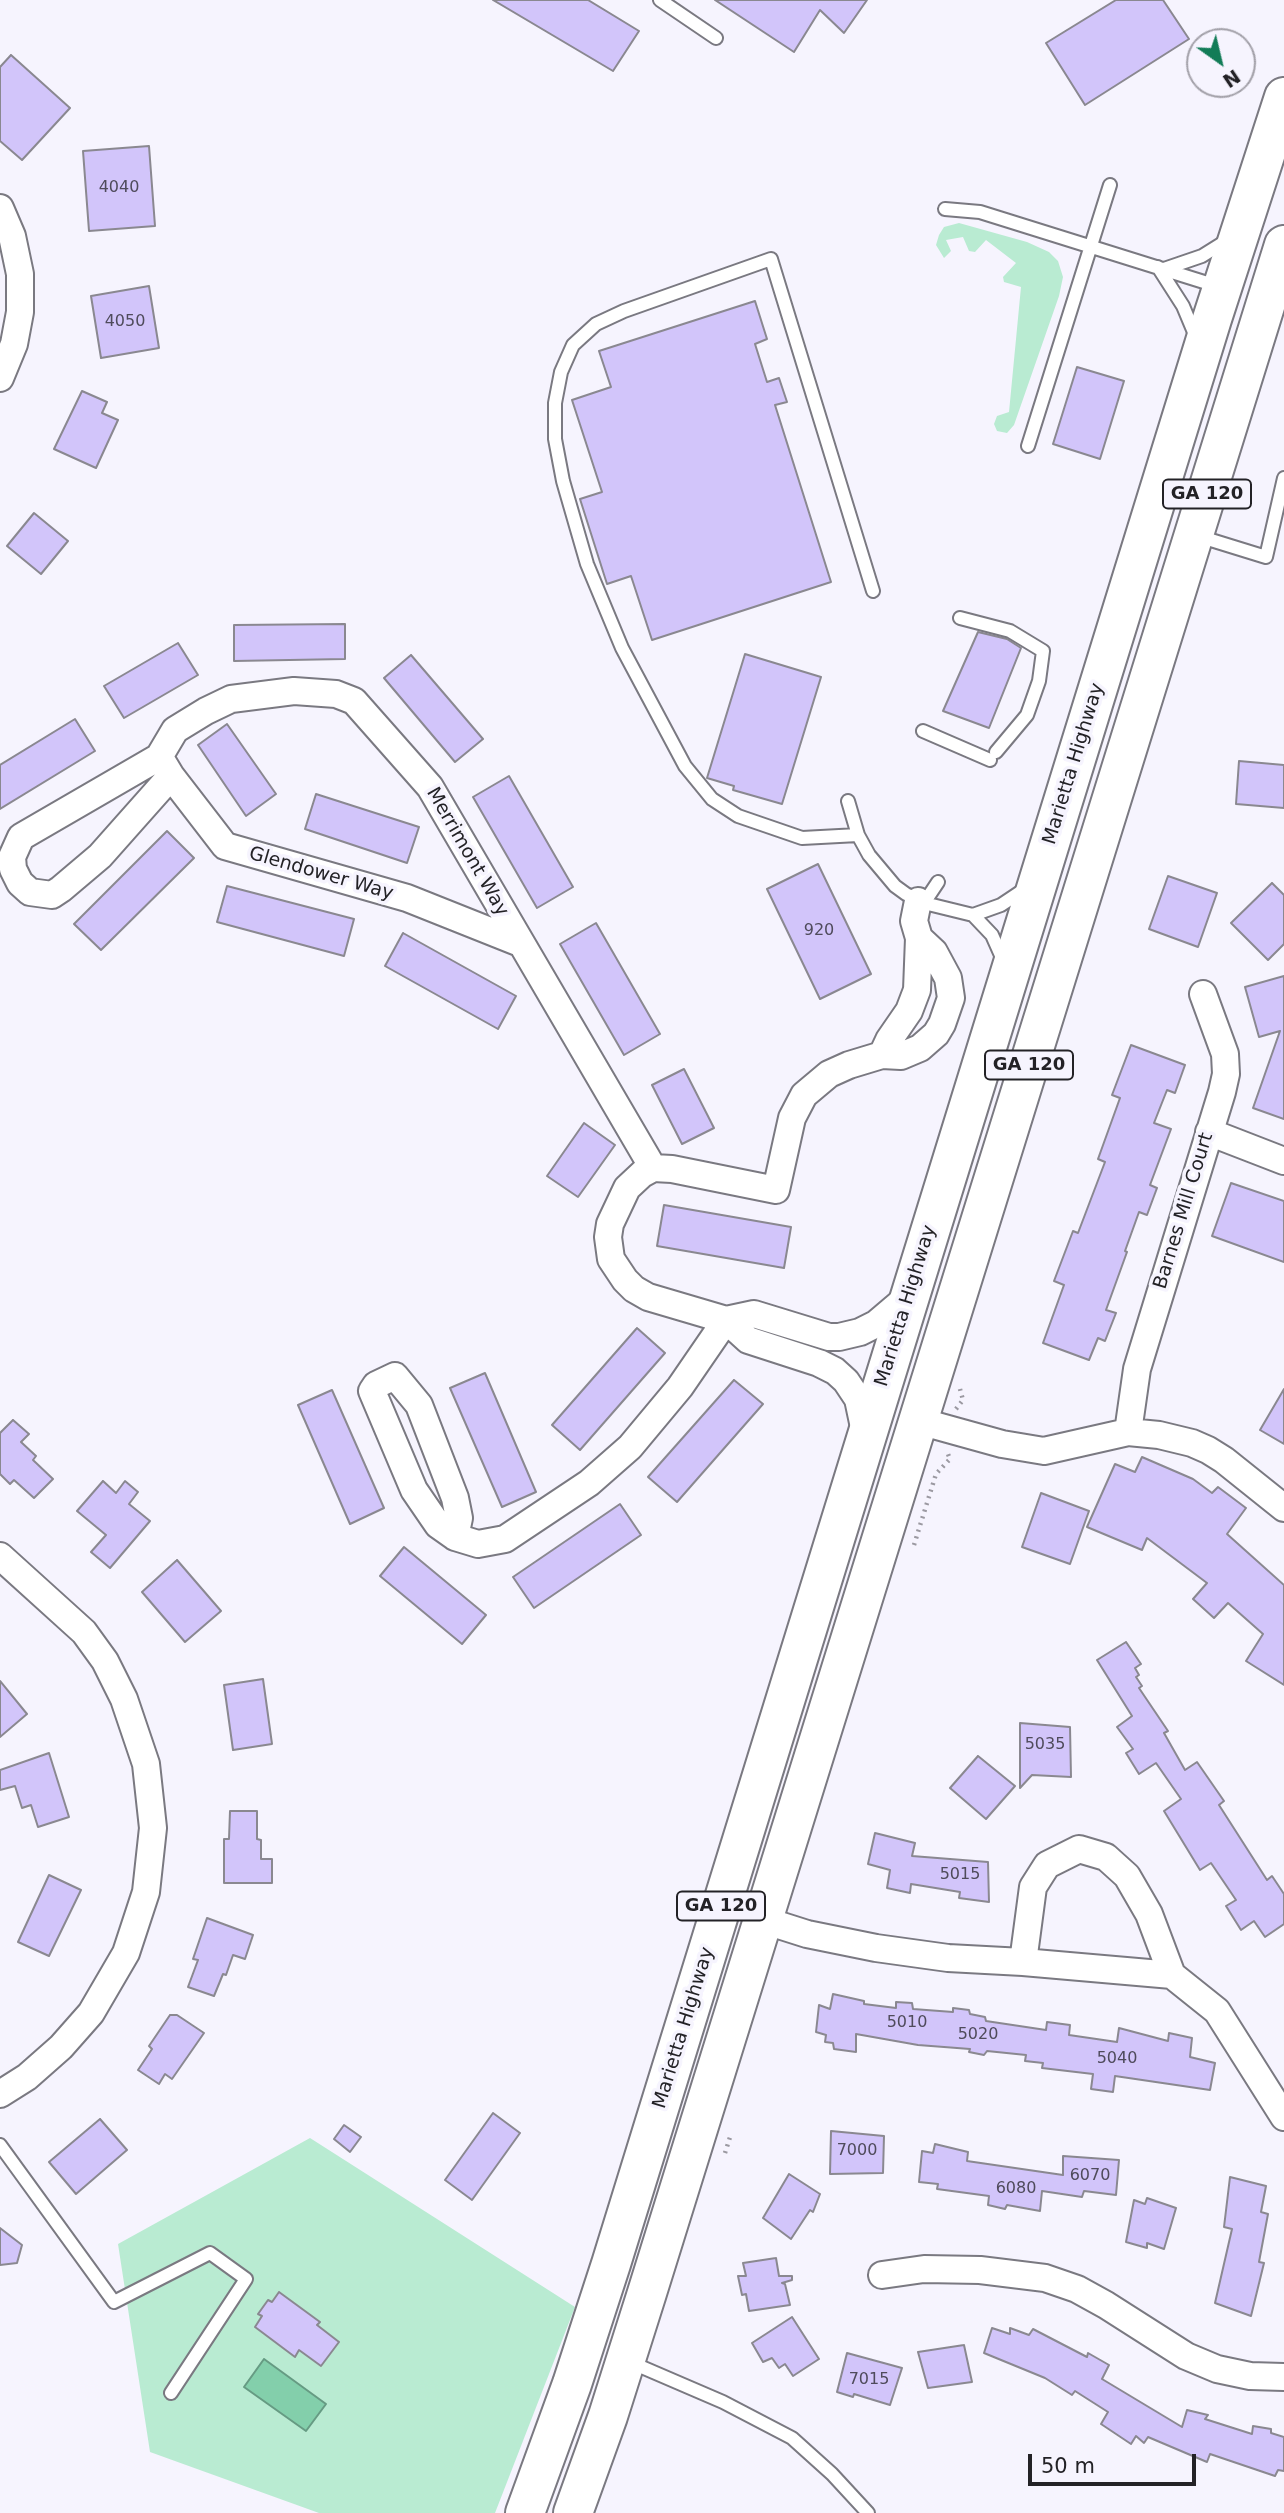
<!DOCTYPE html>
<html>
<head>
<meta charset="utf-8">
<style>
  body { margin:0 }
  #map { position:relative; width:1284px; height:2513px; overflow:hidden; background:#f6f4fe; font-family:"DejaVu Sans",sans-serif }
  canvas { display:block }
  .north { position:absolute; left:1186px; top:28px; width:70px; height:70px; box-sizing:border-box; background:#f6f4fe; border:2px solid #a2a0a8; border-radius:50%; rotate:146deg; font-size:19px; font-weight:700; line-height:28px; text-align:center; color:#232226 }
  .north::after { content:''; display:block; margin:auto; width:24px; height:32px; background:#127c57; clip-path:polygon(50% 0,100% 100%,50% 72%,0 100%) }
  .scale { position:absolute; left:1028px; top:2454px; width:168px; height:32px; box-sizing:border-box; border:4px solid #232226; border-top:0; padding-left:9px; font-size:21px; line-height:24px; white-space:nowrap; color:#232226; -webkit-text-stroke:5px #f6f4fe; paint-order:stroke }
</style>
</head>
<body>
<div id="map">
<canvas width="1284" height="2513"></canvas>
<div class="north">N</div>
<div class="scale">50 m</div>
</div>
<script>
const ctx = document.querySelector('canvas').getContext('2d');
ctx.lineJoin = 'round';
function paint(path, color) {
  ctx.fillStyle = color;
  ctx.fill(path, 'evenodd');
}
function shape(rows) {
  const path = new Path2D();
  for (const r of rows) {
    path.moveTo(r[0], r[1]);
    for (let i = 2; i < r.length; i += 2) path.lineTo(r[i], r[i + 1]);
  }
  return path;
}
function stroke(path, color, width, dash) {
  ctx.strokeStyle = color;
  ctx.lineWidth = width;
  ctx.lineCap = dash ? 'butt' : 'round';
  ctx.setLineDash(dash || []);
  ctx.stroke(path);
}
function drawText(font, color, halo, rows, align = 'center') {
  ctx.font = font + ' "DejaVu Sans",sans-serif';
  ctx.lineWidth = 7;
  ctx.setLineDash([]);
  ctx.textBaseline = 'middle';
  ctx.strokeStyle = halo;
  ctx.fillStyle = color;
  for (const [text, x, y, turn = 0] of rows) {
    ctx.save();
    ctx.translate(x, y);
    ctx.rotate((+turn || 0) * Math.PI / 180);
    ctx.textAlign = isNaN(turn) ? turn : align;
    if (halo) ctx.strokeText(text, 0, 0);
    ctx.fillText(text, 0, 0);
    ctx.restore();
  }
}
paint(shape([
  [959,223,1027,242,1049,252,1058,261,1063,277,1059,296,1014,425,1007,433,997,431,994,424,997,416,1009,412,1021,287,1004,282,1003,277,1016,263,986,240,975,252,969,251,963,237,946,240,951,251,944,258,936,245,939,235,944,227],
  [310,2138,575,2307,495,2513,319,2513,150,2452,118,2244]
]), '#b9ebd2');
const water = shape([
  [264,2359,326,2404,306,2431,244,2387,264,2359]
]);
paint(water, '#83cfab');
stroke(water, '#669b83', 2);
const building = shape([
  [493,0,588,0,639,31,613,71,493,0],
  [715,0,867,0,844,33,820,10,794,52,715,0],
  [1116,0,1163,0,1189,39,1085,105,1046,43,1116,0],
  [11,55,70,108,22,160,0,141,0,67,11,55],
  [149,146,155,226,89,231,83,151,149,146],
  [149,286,159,348,101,358,91,296,149,286],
  [755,301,767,339,755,344,767,382,779,378,787,402,775,405,831,582,652,640,631,576,607,584,580,499,602,492,572,400,611,387,599,351,755,301],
  [1077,367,1124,381,1100,459,1053,444,1077,367],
  [82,391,107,402,102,413,118,420,96,468,54,449,82,391],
  [34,513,68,541,41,574,7,546,34,513],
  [345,624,345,659,234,661,234,625,345,624],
  [978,632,1007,639,1021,648,989,728,943,711,978,632],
  [178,643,198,675,124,718,104,686,178,643],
  [745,654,821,677,782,804,733,790,734,786,707,778,745,654],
  [411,655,483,739,455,762,384,678,411,655],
  [75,719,95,751,0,809,0,765,75,719],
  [227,724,276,794,246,816,198,745,227,724],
  [1239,761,1284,765,1284,808,1236,804,1239,761],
  [509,776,573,887,537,908,473,797,509,776],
  [316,794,419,827,407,863,305,829,316,794],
  [167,831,194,858,101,950,74,924,167,831],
  [818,864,871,974,820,999,767,889,818,864],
  [1168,876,1217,893,1198,947,1149,929,1168,876],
  [1272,883,1284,895,1284,944,1268,960,1231,923,1272,883],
  [227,886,354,919,344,956,217,922,227,886],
  [596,923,660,1034,624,1055,560,944,596,923],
  [403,933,516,996,498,1029,385,966,403,933],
  [1284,976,1284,1119,1253,1108,1280,1031,1259,1037,1245,987,1284,976],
  [1131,1045,1185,1065,1175,1093,1167,1090,1154,1123,1171,1129,1150,1185,1157,1188,1147,1215,1139,1212,1125,1251,1127,1252,1106,1310,1116,1313,1105,1341,1098,1338,1089,1360,1043,1343,1064,1285,1054,1281,1073,1231,1078,1233,1105,1162,1098,1159,1120,1098,1112,1095,1131,1045],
  [684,1069,714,1128,682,1144,652,1085,684,1069],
  [584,1123,615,1145,578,1197,547,1176,584,1123],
  [1231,1183,1284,1201,1284,1262,1212,1236,1231,1183],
  [664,1205,791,1227,784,1268,657,1246,664,1205],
  [637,1328,665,1353,580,1450,552,1425,637,1328],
  [485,1373,536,1492,502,1507,450,1388,485,1373],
  [734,1380,763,1404,677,1502,648,1477,734,1380],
  [1284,1389,1284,1444,1260,1430,1284,1389],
  [332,1390,384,1508,350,1524,298,1405,332,1390],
  [13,1420,29,1434,21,1442,36,1456,33,1460,53,1479,34,1498,14,1480,10,1484,0,1474,0,1433,13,1420],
  [1142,1457,1193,1479,1212,1493,1218,1487,1246,1508,1227,1534,1284,1585,1284,1685,1246,1661,1263,1634,1228,1603,1214,1618,1193,1599,1207,1583,1147,1538,1142,1550,1087,1527,1115,1464,1135,1472,1142,1457],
  [103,1481,116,1493,125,1481,138,1492,129,1504,150,1521,110,1568,91,1552,106,1535,77,1511,103,1481],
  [1041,1493,1089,1511,1070,1564,1022,1547,1041,1493],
  [620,1504,641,1535,534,1608,513,1577,620,1504],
  [404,1547,486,1615,462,1644,380,1576,404,1547],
  [177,1560,221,1611,185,1642,142,1592,177,1560],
  [1126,1642,1141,1664,1135,1668,1139,1675,1136,1677,1142,1686,1139,1688,1168,1731,1164,1733,1185,1770,1197,1762,1224,1801,1219,1805,1267,1880,1272,1876,1284,1894,1284,1924,1265,1937,1254,1921,1241,1930,1226,1906,1236,1900,1211,1863,1200,1870,1164,1811,1181,1799,1156,1763,1139,1774,1126,1753,1133,1749,1117,1727,1132,1716,1097,1660,1126,1642],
  [263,1679,272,1744,233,1750,224,1685,263,1679],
  [0,1681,27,1714,0,1737,0,1681],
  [1020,1723,1070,1727,1071,1777,1032,1775,1020,1788,1020,1723],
  [49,1753,69,1817,38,1827,31,1805,22,1808,15,1786,0,1790,0,1770,49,1753],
  [978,1756,1015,1786,986,1819,950,1788,978,1756],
  [230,1811,257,1811,257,1839,261,1840,261,1859,272,1859,272,1883,224,1883,224,1839,229,1839,230,1811],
  [875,1833,915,1843,912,1856,988,1862,989,1902,959,1898,960,1892,911,1884,910,1893,887,1888,890,1870,868,1864,875,1833],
  [49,1875,81,1890,49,1956,18,1942,49,1875],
  [207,1918,253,1935,245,1959,233,1955,226,1975,223,1974,214,1996,188,1987,198,1960,193,1959,207,1918],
  [833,1994,864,2001,864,2004,896,2008,896,2002,912,2003,913,2009,953,2012,953,2008,969,2010,970,2014,985,2017,986,2021,1046,2030,1047,2022,1070,2025,1069,2035,1117,2042,1119,2028,1168,2041,1169,2033,1192,2038,1190,2057,1215,2063,1210,2090,1115,2076,1113,2092,1091,2089,1093,2074,1042,2068,1043,2063,1025,2061,1026,2055,987,2051,984,2055,969,2052,970,2049,918,2045,856,2034,856,2052,834,2049,833,2043,825,2042,826,2035,816,2032,819,2005,830,2009,833,1994],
  [170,2015,177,2015,204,2033,172,2079,165,2074,159,2084,138,2070,152,2049,149,2046,170,2015],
  [493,2113,520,2133,472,2200,445,2180,493,2113],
  [100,2119,127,2150,76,2194,49,2162,100,2119],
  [344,2125,361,2137,350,2152,334,2139,344,2125],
  [831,2131,884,2136,883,2173,830,2174,831,2131],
  [935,2144,968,2152,967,2161,1063,2175,1063,2156,1119,2160,1116,2195,1084,2191,1082,2197,1042,2191,1040,2211,1007,2205,1005,2209,988,2205,989,2196,937,2189,938,2184,919,2182,922,2151,933,2153,935,2144],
  [789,2174,820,2194,813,2212,810,2210,791,2239,763,2218,789,2174],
  [1230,2177,1266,2186,1261,2212,1268,2214,1259,2262,1264,2263,1251,2316,1215,2303,1232,2229,1224,2227,1230,2177],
  [1147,2198,1176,2208,1164,2249,1147,2243,1147,2248,1126,2242,1134,2200,1145,2204,1147,2198],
  [0,2228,22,2245,17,2263,0,2265,0,2228],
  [776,2258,779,2276,792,2276,792,2280,782,2283,785,2284,790,2305,749,2311,746,2294,742,2295,738,2276,746,2276,743,2263,776,2258],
  [279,2292,320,2322,317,2325,339,2342,321,2366,299,2350,295,2357,255,2327,262,2316,258,2314,268,2300,272,2302,279,2292],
  [792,2317,819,2359,793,2376,785,2364,779,2368,772,2358,763,2362,752,2343,792,2317],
  [992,2328,1010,2334,1010,2328,1029,2335,1033,2329,1087,2357,1088,2353,1109,2365,1102,2379,1182,2427,1187,2410,1208,2415,1205,2419,1252,2434,1253,2426,1271,2429,1271,2433,1284,2437,1284,2471,1278,2470,1275,2476,1210,2454,1207,2462,1148,2437,1144,2443,1136,2436,1131,2444,1101,2424,1108,2412,1075,2391,1072,2395,1045,2378,984,2353,992,2328],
  [964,2345,972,2382,928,2388,918,2352,964,2345],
  [847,2353,902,2368,890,2405,854,2394,853,2397,837,2392,847,2353]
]);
paint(building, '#d2c5fa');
stroke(building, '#8a8890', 2);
const service = shape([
  [660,0,716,38],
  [945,209,980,212,1220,287],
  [1158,267,1183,306,1196,337],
  [1164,269,1202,256,1226,241],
  [1028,446,1110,185],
  [1198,536,1266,557,1284,478],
  [960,618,1010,631,1043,651,1039,681,1027,715,996,752],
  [923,731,990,760],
  [848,801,858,835,869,855,895,886,906,894,924,903,973,915,992,935,1004,962],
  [858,835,802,838,738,816,712,799,685,766,622,648,587,564,563,481,555,439,555,403,561,372,573,345,596,324,624,311,771,259,873,591],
  [924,903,938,882],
  [973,915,1001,905,1025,889],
  [0,2145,114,2302,210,2253,246,2279,171,2393],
  [630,2362,723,2402,792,2438,832,2474,868,2513]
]);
const minor = shape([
  [0,208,12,236,20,274,20,312,14,344,0,378],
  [162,761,171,776,225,846,407,898,520,943],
  [171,776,100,856,61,889,52,895,30,892,20,883,13,869,12,857,21,837,159,757,175,730,206,711,231,699,294,691,336,694,354,701,430,787,653,1168],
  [882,1055,889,1040,909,1011,917,990,919,938,914,921,918,901],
  [1209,1132,1284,1161],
  [726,1320,754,1314,829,1337,839,1337,860,1332,876,1324,909,1296],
  [919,1421,1002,1444,1044,1451,1128,1432,1159,1435,1192,1443,1208,1450,1224,1460,1284,1508],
  [865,1432,858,1399,846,1381,835,1371,819,1363,748,1340,726,1320,648,1297,634,1289,625,1280,611,1259,608,1237,610,1224,627,1188,642,1174,653,1168,672,1169,776,1190,792,1118,804,1095,829,1074,849,1065,882,1055,901,1056,920,1048,936,1034,942,1024,951,998,948,978,934,952,919,938],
  [1128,1432,1137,1369,1222,1092,1226,1074,1225,1054,1203,994],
  [455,1537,459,1518,455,1498,419,1405,395,1376,376,1385,372,1391,414,1490,438,1525,455,1537,478,1544,505,1539,589,1483,630,1447,680,1387,726,1320],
  [0,1556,84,1632,105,1661,124,1699,146,1764,153,1828,146,1892,126,1953,91,2013,61,2047,27,2077,0,2094],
  [763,1920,807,1934,876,1948,948,1958,1023,1962,1172,1975],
  [1023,1962,1033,1887,1047,1865,1079,1849,1106,1857,1127,1876,1149,1914,1172,1975,1217,2011,1284,2117],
  [882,2275,924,2269,980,2270,1045,2278,1077,2289,1106,2305,1186,2356,1217,2369,1250,2376,1284,2377]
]);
const trunk = shape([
  [525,2513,572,2384,611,2264,1212,319,1284,97],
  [573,2513,608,2416,646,2296,1284,245]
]);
stroke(service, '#7a7981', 16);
stroke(minor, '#7a7981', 30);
stroke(trunk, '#7a7981', 42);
stroke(shape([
  [956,1409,963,1400,960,1389],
  [914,1545,936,1474,950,1459,948,1454],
  [725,2153,731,2134]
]), '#9b99a1', 4.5, [2, 5]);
stroke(service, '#fff', 12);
stroke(minor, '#fff', 26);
stroke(trunk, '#fff', 38);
drawText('16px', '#4f4b5b', null, [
  ["4040",119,188],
  ["4050",125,322],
  ["920",819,931],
  ["5035",1045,1745],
  ["5015",960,1875],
  ["5010",907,2023],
  ["5020",978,2035],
  ["5040",1117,2059],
  ["7000",857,2151],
  ["6070",1090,2176],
  ["6080",1016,2189],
  ["7015",869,2380]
]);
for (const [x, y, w] of [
  [1207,494,88],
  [1029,1065,88],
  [721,1906,88]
]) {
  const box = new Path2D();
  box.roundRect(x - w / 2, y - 14.5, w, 29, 5);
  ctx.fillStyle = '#f6f4fe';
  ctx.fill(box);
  stroke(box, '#232226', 2);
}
drawText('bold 18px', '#232226', null, [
  ["GA 120",1207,494],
  ["GA 120",1029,1065],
  ["GA 120",721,1906]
]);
drawText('19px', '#232226', '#f6f4fe', [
  ["Marietta Highway",1074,764,-73],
  ["Merrimont Way",467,852,60],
  ["Glendower Way",321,874,16],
  ["Barnes Mill Court",1184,1211,-73],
  ["Marietta Highway",906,1306,-73],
  ["Marietta Highway",684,2028,-73]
]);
</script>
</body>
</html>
